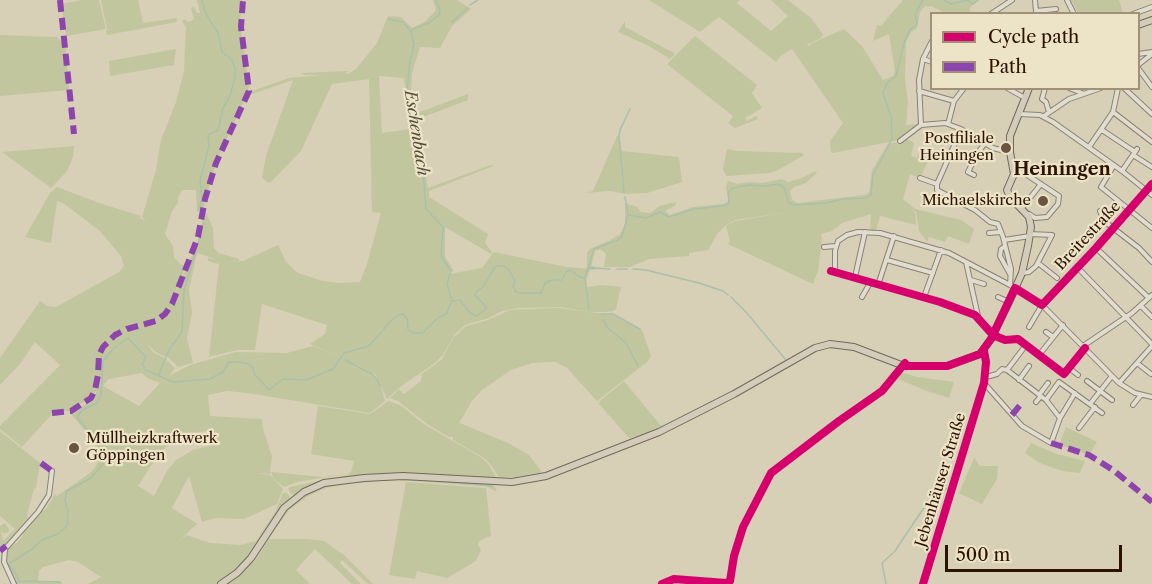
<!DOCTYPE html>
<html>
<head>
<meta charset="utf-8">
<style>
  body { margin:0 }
  #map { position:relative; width:1152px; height:584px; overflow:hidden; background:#d7cfb6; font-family:"Libre Caslon Text",serif }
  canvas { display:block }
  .legend { position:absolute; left:930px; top:12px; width:210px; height:78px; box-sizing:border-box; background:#ede4c7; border:2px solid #a09078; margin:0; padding:8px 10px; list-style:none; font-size:18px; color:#2c1201 }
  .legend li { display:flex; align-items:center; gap:12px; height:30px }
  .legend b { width:30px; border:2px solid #a09078 }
  .scale { position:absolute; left:945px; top:545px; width:177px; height:27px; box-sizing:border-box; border:3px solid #2c1201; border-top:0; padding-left:8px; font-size:18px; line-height:21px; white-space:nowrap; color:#2c1201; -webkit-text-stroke:4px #ede4c7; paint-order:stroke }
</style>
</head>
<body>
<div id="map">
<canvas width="1152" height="584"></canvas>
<ul class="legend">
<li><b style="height:8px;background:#d6006c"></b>Cycle path</li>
<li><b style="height:8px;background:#8e44ad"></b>Path</li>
</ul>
<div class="scale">500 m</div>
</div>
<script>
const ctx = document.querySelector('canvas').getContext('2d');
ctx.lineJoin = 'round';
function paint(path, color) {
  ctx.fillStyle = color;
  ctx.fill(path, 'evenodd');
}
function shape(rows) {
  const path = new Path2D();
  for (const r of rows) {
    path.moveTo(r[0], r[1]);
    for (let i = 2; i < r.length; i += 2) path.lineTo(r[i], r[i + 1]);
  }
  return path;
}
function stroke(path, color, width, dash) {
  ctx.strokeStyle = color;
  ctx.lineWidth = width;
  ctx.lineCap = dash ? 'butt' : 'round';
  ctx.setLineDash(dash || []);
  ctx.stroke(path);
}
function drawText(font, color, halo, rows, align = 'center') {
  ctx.font = font + ' "Libre Caslon Text",serif';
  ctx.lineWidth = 4.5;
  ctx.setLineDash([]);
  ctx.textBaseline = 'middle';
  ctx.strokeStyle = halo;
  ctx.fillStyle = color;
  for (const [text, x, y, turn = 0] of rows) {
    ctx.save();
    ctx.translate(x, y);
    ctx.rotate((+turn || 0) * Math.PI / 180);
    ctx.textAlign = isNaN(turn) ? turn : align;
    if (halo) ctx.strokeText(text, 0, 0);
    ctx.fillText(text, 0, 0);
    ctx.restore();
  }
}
paint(shape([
  [82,0,99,0,106,29,66,36,61,4],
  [101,0,138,0,143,23,177,18,177,22,107,35,106,30,113,29,107,29],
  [197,0,242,0,240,23,249,86,246,97,216,163,203,209,197,211,196,190,182,190,178,198,178,203,172,211,165,234,173,246,174,257,180,264,186,266,171,304,198,241,204,209,213,228,214,248,219,253,239,259,239,261,223,263,243,261,278,245,286,262,298,273,323,281,340,283,360,282,367,264,381,213,372,212,369,79,332,84,301,151,270,183,265,181,262,177,266,156,293,80,249,95,250,92,289,78,323,75,304,75,301,73,348,71,346,74,348,74,356,69,377,43,388,16,401,17,412,28,426,21,436,10,433,0,457,0,471,9,452,26,440,48,420,47,412,73,411,91,415,114,468,94,468,100,415,120,428,188,491,165,493,166,429,191,429,197,488,234,485,243,492,252,491,254,445,227,445,257,454,271,449,272,449,274,482,268,494,252,567,267,590,269,586,281,587,287,602,285,621,287,616,309,613,311,606,312,589,312,561,307,517,308,502,311,489,318,465,325,454,335,443,355,435,363,400,387,387,399,376,375,344,358,370,372,379,381,385,401,370,413,247,393,227,391,208,395,210,416,262,419,263,429,272,456,270,474,256,473,270,475,283,489,277,504,244,519,216,518,202,522,189,476,172,508,168,506,198,524,191,529,173,548,186,535,211,543,241,545,255,541,254,544,275,512,283,493,287,493,291,499,244,564,219,584,88,584,101,577,78,562,69,560,43,567,39,571,38,581,59,581,63,584,16,584,6,564,5,552,9,546,12,546,19,541,23,535,21,532,38,514,46,509,55,494,57,496,90,473,96,466,99,458,94,441,70,413,85,404,90,402,95,397,96,391,84,402,70,411,52,412,52,414,22,447,0,429,0,426,60,365,35,342,20,364,0,385,0,358,40,301,47,306,56,307,119,272,124,266,121,256,100,231,63,203,57,201,51,243,25,237,50,193,57,187,102,204,141,216,140,218,146,221,142,217,156,170,161,140,176,102,184,71,186,27,182,21,184,19,189,22,194,19,191,8,194,7,197,13,200,13],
  [379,76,404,78,411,129,382,133],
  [197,253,215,259,208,258,208,261,219,264,209,357,237,350,255,350,262,304,327,325,325,334,310,344,339,356,313,346,287,353,236,352,190,365,169,376,175,368,163,357,154,353,147,344,157,353,169,358,178,367,193,363,187,338,192,313,189,290],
  [142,373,147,378,160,383,139,406,103,386,109,379],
  [209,430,209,446,193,450,176,460,167,471,154,496,138,486,154,461,165,447,186,435],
  [649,0,740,0,737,3,771,31,788,16,771,0,788,0,811,18,823,34,821,38,806,45,810,46,810,44,844,29,862,46,883,80,893,76,895,71,889,34,873,41,877,25,881,26,903,0,980,0,970,7,970,13,945,13,933,7,925,6,920,12,917,28,911,32,906,42,905,80,908,102,906,125,917,124,918,126,899,140,833,153,831,152,830,141,843,123,792,49,782,55,776,62,719,17,700,32],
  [1071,0,1119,0,1123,13,1078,13],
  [625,21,625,27,674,53,674,55,670,59,649,46,618,32],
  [0,35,57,37,62,42,65,42,69,90,0,96],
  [695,36,757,85,752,93,762,108,745,118,747,121,756,116,758,119,735,128,728,123,733,116,667,64],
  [176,49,174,65,110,76,109,61],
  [617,136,619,136,622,151,679,157,682,182,647,193,625,194,610,191,585,193,593,191],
  [906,138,914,143,911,156,917,158,919,152,930,157,920,178,910,174,903,199,915,209,961,220,974,229,969,244,948,236,945,242,929,237,927,242,919,231,916,212,912,209,915,213,916,225,880,216,876,230,870,230,871,214,842,223,832,231,821,234,822,240,818,271,813,284,728,244,730,241,726,226,735,221,789,212,735,220,726,225,717,234,708,250,689,253,689,256,649,259,630,267,604,267,606,254,600,249,595,251,591,267,587,267,587,253,590,249,609,241,620,234,625,224,625,203,637,207,641,212,651,213,659,206,676,202,676,205,665,211,670,215,693,207,723,204,729,201,726,188,728,181,738,184,749,182,762,183,782,179,788,182,802,178,815,171,817,173,806,183,794,187,790,191,792,200,798,203,864,195,869,193,872,170,888,144,897,142,899,146,900,141],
  [74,146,73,157,67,171,51,188,2,152],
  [727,149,738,151,802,153,804,155,778,170,770,173,726,176,723,169],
  [558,308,613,315,642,330,651,356,647,362,597,401,567,368,556,362,548,362,532,363,511,370,482,390,472,401,458,425,460,423,510,444,529,455,542,472,516,477,499,477,491,465,484,458,453,440,453,437,449,437,430,426,398,401,390,398,399,389,404,394,421,381,422,374,442,359,453,338,466,326,488,320,510,310],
  [900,372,917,377,954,382,949,398,924,390,896,378],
  [624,381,662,427,645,434,629,438,599,404,600,401],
  [388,401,400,405,424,424,482,458,489,465,497,479,338,479,296,496,292,495,288,489,290,487,347,475,351,472,354,461,311,454,318,406,370,414],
  [1066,427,1097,442,1089,455,1059,445],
  [0,431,40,463,36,488,34,489,27,515,30,518,26,516,28,519,0,550,0,526,5,523,10,531,4,534,1,530,3,541,15,529,0,516],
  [1031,443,1057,454,1085,461,1080,473,1062,471,1040,463,1025,453],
  [974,458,980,466,998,466,997,479,982,504,959,493],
  [271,472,322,477,347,474,297,482,284,487,273,478],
  [377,478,429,480,491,484,497,489,495,491,486,486,397,480,353,483,326,488,308,496,289,510,252,561,282,513,308,492,324,485],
  [406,482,486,488,491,536,479,541,478,545,481,550,476,561,447,578,417,571,415,579,389,575],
  [269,539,308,539,324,541,344,555,373,584,368,584,342,560,340,563,361,584,352,584,315,549,296,570,310,584,225,584,249,563,254,562]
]), '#c2c69e');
stroke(shape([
  [944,0,951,4,967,0,973,4,978,0],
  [470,5,478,0],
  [388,19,403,22,411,32],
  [452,22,468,8],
  [624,193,619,136,620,130,630,109],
  [625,197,628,214],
  [198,211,202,199,200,181,209,146,208,135,218,130,223,108,230,96,235,77,235,68,231,59,222,52,218,33,206,14,202,0],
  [594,268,610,269],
  [617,269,627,269],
  [633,269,646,270,699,283,723,291,728,295],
  [585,278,589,310],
  [731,297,746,312,786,360],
  [452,301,460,300,469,312,476,316,485,310,486,307,475,295,476,292,483,287,495,267,499,266,504,266,509,270,515,281,513,286,516,292,520,293,541,293,545,283,552,280,562,280,566,272,570,270,580,277,585,278,594,249,618,240,622,236,628,215,646,218,660,212,669,217,694,209,723,206,729,203,728,193,733,188,749,185,766,186,779,184,785,189,788,202,793,205,827,203,842,199,865,198,871,195,873,175,892,139,891,116,883,93,887,83,896,76,904,43,910,30,917,24,915,14,923,0],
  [601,314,613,314,640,329],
  [603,320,608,328,626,343,638,366],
  [345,360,372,374,377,379,380,386],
  [159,374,169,350,182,332,184,290,204,223],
  [400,479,413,480],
  [433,481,492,486],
  [19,581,60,582],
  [16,584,19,581,17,576,9,564,32,549,42,540,58,534,67,526,68,511,65,500,67,491,91,478,103,464,103,452,98,443,77,417,82,410,97,403,101,395,103,361,114,348,128,338,146,357,142,364,146,370,173,382,210,379,223,372,229,362,240,362,249,364,253,368,255,375,269,390,283,379,306,380,333,369,344,353,369,346,389,323,398,315,403,314,407,319,408,329,413,333,422,333,438,318,446,314,452,301,447,283,451,271,441,256,443,227,426,209,423,170,407,91,410,61,414,45,411,32,413,29,429,23,439,15,440,10,436,0],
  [886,584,882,563,895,551,923,509,947,488]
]), '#a9c0ab', 1.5);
stroke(shape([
  [588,268,594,268]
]), '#a9c0ab', 3);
const minor = shape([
  [1035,0,1036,11,1056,9],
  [1067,0,1074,14],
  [991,14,1012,0],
  [1133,14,1152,7],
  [1138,54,1152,52],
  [923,59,932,62],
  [1138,65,1152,54],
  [1138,68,1152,87],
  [1007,88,1025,98],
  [1045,88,1042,99,1046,102,1049,112],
  [1069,88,1082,93],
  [1124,88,1152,114],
  [919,91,954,101],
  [1113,112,1152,142],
  [1019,114,1040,115,1053,122,1122,171,1152,195],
  [1044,116,1069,99,1101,88],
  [948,124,954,101,964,88],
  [921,125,919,80,923,59,932,41],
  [1102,130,1135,152],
  [900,141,921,125,945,123,961,129,993,148,1009,152],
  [1089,147,1113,112,1118,88],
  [1133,155,1152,167],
  [966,156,974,159],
  [1114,165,1101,187,1152,228],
  [1014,171,1024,173,1059,196,1058,204,1047,217,1035,218,1029,214],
  [1122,171,1137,149],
  [974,175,968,172,977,154,985,143],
  [920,178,937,184],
  [937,184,937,190,975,210,990,222,998,224,1003,237,1011,269,1010,285],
  [937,184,961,130],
  [1022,208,1041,184],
  [1100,211,1104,221,1139,248,1152,262],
  [989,233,1001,232],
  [1004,240,1030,236],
  [1005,246,1001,249,1000,256,1010,274],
  [824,247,836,246],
  [1096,248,1149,298],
  [887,260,933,273],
  [966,262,978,316],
  [1038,263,1057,278],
  [1078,268,1152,344],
  [831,271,940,302,975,315,993,335,1005,340,1018,339,1064,374,1085,348],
  [835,271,835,251,838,241,847,235,858,232,880,233,949,253,1010,285,1042,305,1119,383,1135,393,1152,397],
  [1022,273,1029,272,1036,266,1052,235,1030,234],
  [855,277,865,232],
  [971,280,984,284],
  [878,285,894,236],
  [862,297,870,283],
  [924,297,941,250],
  [998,297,1009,302],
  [1141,306,1152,317],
  [1029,327,1042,305,1096,248,1152,184],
  [1046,332,1053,337],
  [1083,346,1132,313,1152,295],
  [1039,355,1063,325],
  [1137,363,1151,374],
  [1069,368,1078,375],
  [1007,370,1046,400,1060,418],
  [986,377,997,374,1002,369,1007,370,1026,345],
  [1019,380,1029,366],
  [1087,381,1112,400],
  [984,383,1022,426,1051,443,1060,418,1075,393],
  [1119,383,1152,346],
  [1039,395,1048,383],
  [1046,400,1059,382,1102,413],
  [1036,402,1041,396],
  [1090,404,1112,376],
  [1133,405,1141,395],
  [1079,428,1095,407],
  [14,584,4,562,5,549,38,512,49,495,52,471],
  [923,584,984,383,986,362,984,351]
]);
const major = shape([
  [1138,25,1152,20],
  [221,584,237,573,251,558,284,508,304,492,324,483,364,478,403,476,512,482,546,476,659,432,734,394,815,348,830,344,854,347,904,366,947,366,980,354,991,339,1009,302,1022,273,1028,246,1031,227,1029,217,1010,197,1007,190,1014,174,1010,152,1010,136,1029,88]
]);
stroke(minor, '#8a8272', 6);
stroke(major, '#71695a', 8);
stroke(minor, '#e0dccf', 4);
stroke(major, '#d4ccbb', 6);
stroke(shape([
  [60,0,74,134],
  [52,413,71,411,91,398,95,390,98,375,99,355,103,347,115,335,127,329,156,321,165,314,172,304,198,237,205,199,216,163,249,91,241,27,243,0],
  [1012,415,1021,404],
  [1051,443,1089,455,1113,470,1152,502],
  [41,463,52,471],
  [0,551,6,546]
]), '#8e44ad', 6, [12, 6]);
stroke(shape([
  [831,271,940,302,975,315,993,335,1005,340,1018,339,1064,374,1085,348],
  [904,366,947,366,980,354,991,339,1015,288,1042,305,1096,248,1152,184],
  [662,584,674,579,726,583,730,581,734,556,743,527,771,473,839,421,882,391,905,363],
  [923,584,984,383,986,362,984,351]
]), '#d6006c', 8);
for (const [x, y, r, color] of [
  [1006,148,6,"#685440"],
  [1043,201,6,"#685440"],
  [74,448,6,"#685440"]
]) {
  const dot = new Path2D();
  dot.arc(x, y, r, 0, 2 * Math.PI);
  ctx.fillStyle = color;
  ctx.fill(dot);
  stroke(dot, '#ede4c7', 2);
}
drawText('15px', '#2c1201', '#ede4c7', [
  ["Postfiliale",994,139],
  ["Heiningen",994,156],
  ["Michaelskirche",1031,201],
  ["Müllheizkraftwerk",86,439,"left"],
  ["Göppingen",86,456,"left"]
], 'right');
drawText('15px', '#2c1201', '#ede4c7', [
  ["Breitestraße",1088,236,-47],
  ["Jebenhäuser Straße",941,480,-73]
]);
drawText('italic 16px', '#514c3b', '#ede4c7', [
  ["Eschenbach",416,133,81]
]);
drawText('bold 18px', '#2c1201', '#ede4c7', [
  ["Heiningen",1062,170]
]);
</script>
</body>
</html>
